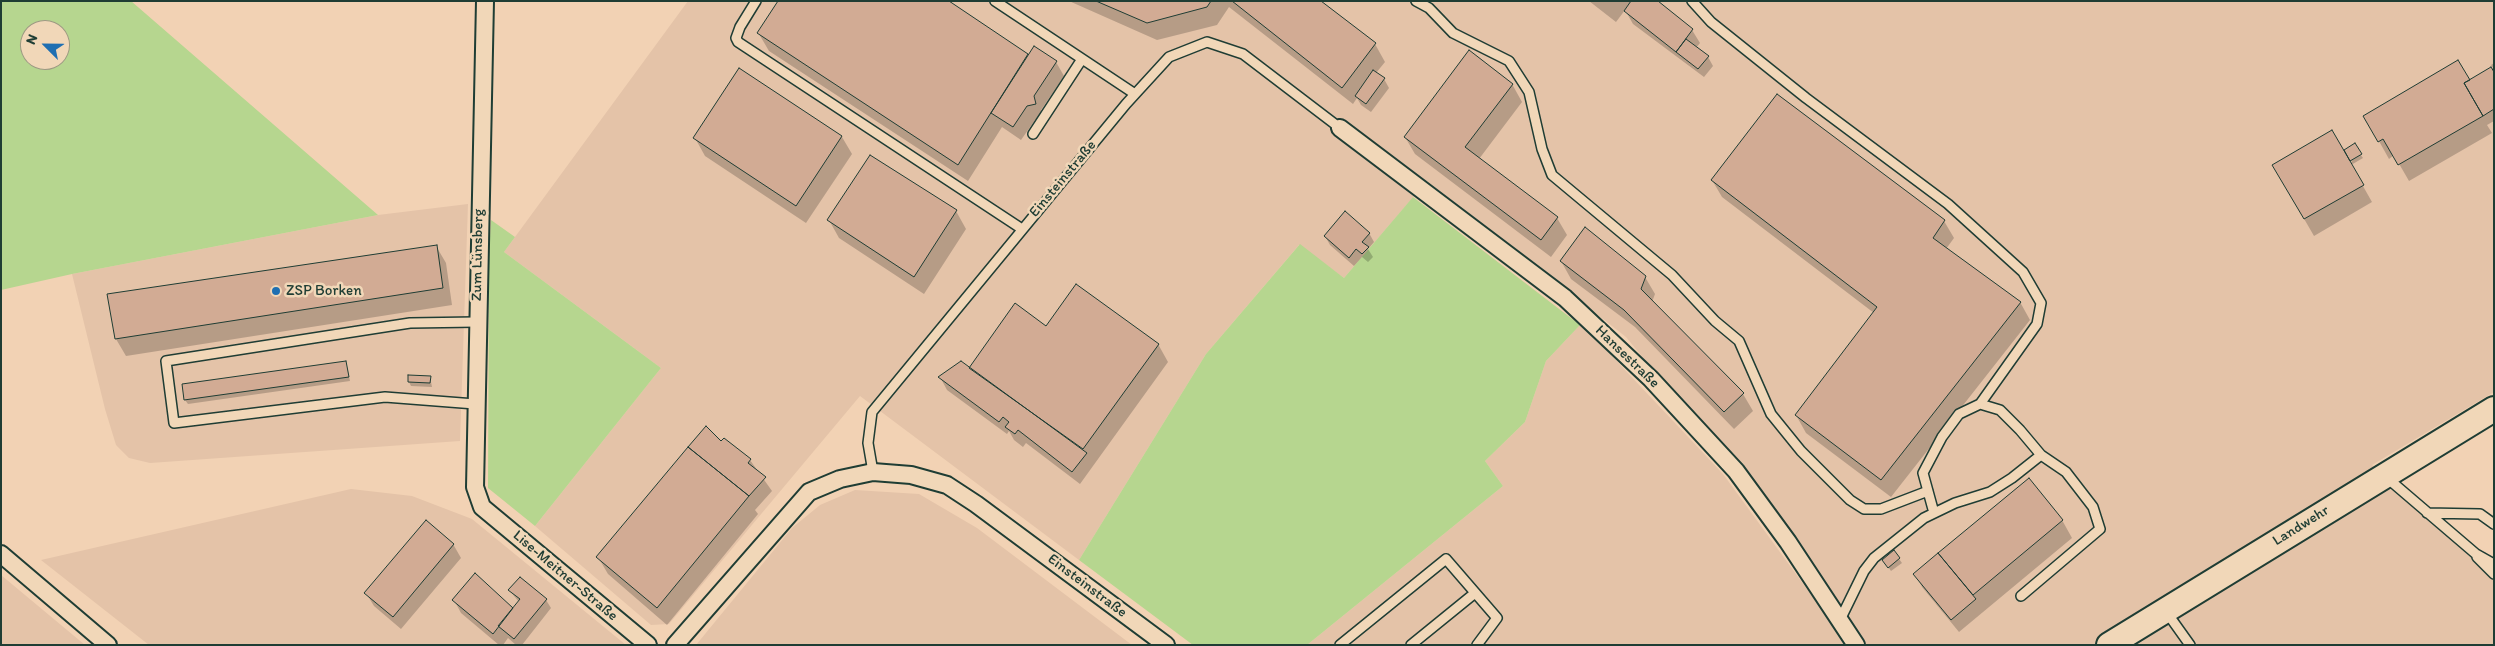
<!DOCTYPE html>
<html>
<head>
<meta charset="utf-8">
<style>
  body { margin:0 }
  #map { position:relative; width:2495px; height:646px; overflow:hidden; background:#f2d2b4; font-family:Itim,sans-serif }
  canvas { display:block }
  .frame { position:absolute; inset:0; border:2px solid #1f3d34; pointer-events:none }
  .north { position:absolute; left:20px; top:20px; width:50px; height:50px; box-sizing:border-box; background:#f1d7b8; border:1px solid #9d9983; border-radius:50%; rotate:293deg; font-size:14px; font-weight:700; line-height:20px; text-align:center; color:#1f3d34 }
  .north::after { content:''; display:block; margin:auto; width:18px; height:22px; background:#1f6fb2; clip-path:polygon(50% 0,100% 100%,50% 72%,0 100%) }
</style>
</head>
<body>
<div id="map">
<canvas width="2495" height="646"></canvas>
<div class="frame"></div>
<div class="north">N</div>
</div>
<script>
const ctx = document.querySelector('canvas').getContext('2d');
ctx.lineJoin = 'round';
function paint(path, color) {
  ctx.fillStyle = color;
  ctx.fill(path, 'evenodd');
}
function shape(rows) {
  const path = new Path2D();
  for (const r of rows) {
    path.moveTo(r[0], r[1]);
    for (let i = 2; i < r.length; i += 2) path.lineTo(r[i], r[i + 1]);
  }
  return path;
}
function stroke(path, color, width, dash) {
  ctx.strokeStyle = color;
  ctx.lineWidth = width;
  ctx.lineCap = dash ? 'butt' : 'round';
  ctx.setLineDash(dash || []);
  ctx.stroke(path);
}
function drawText(font, color, halo, rows, align = 'center') {
  ctx.font = font + ' Itim,sans-serif';
  ctx.lineWidth = 5;
  ctx.setLineDash([]);
  ctx.textBaseline = 'middle';
  ctx.strokeStyle = halo;
  ctx.fillStyle = color;
  for (const [text, x, y, turn = 0] of rows) {
    ctx.save();
    ctx.translate(x, y);
    ctx.rotate((+turn || 0) * Math.PI / 180);
    ctx.textAlign = isNaN(turn) ? turn : align;
    if (halo) ctx.strokeText(text, 0, 0);
    ctx.fillText(text, 0, 0);
    ctx.restore();
  }
}
paint(shape([
  [688,1,2494,1,2494,392,2372,465,2494,569,2494,645,1866,645,1725,458,1626,337,1427,181,1344,278,1299,245,1206,354,1079,560,860,396,669,624,651,625,535,526,661,368,504,252],
  [468,204,460,441,150,463,129,458,116,445,105,409,72,274,378,215],
  [1580,325,1609,353,1723,474,1831,622,1845,645,1307,645,1503,486,1485,461,1525,422,1546,361],
  [351,489,412,496,472,519,626,645,149,645,41,560],
  [855,490,919,494,977,528,1132,645,696,645,792,528,820,505],
  [1,575,85,645,1,645]
]), '#e4c3a8');
paint(shape([
  [1,1,131,1,378,215,72,274,1,290],
  [30,30,60,30,60,60,30,60],
  [1413,197,1580,325,1546,361,1525,422,1485,461,1503,486,1307,645,1193,645,1079,560,1206,354,1300,244,1344,278],
  [491,220,515,237,504,252,661,368,535,526,488,488,489,253]
]), '#b6d68f');
paint(shape([
  [946,1,1028,56,1056,62,1064,76,1041,110,1043,117,1035,120,1021,140,1002,127,968,181,769,51,759,34],
  [1069,1,1319,1,1375,44,1385,62,1376,73,1384,79,1389,88,1371,112,1361,105,1357,98,1353,104,1229,7,1217,25,1157,40],
  [1589,1,1656,1,1692,30,1700,43,1696,48,1708,57,1713,66,1704,77,1633,24,1625,10,1616,22],
  [2494,63,2494,121,2487,125,2492,133,2409,181,2394,155,2389,159,2365,116,2469,81,2493,68,2491,65],
  [740,70,842,137,852,154,806,223,705,156,695,138],
  [1512,84,1522,102,1479,159,1557,218,1567,235,1551,257,1415,154,1405,137],
  [2345,150,2360,154,2363,158,2351,165,2372,202,2314,236,2273,165,2350,163,2352,162],
  [1712,180,1944,221,1954,238,1946,249,2020,302,2030,320,1891,497,1806,433,1796,415,1874,313,1722,197],
  [956,211,966,229,924,294,839,238,829,220],
  [1369,233,1374,242,1368,249,1373,257,1368,262,1362,257,1354,266,1330,245,1325,236],
  [436,246,446,263,452,305,126,356,116,339],
  [1561,261,1645,277,1655,294,1652,302,1743,394,1753,411,1734,429,1635,327,1571,279],
  [1047,327,1158,344,1168,362,1080,484,1026,443,1023,447,1014,440,1009,431,1007,434,947,390,940,377,970,369],
  [346,362,350,381,188,404,185,400,183,385],
  [430,377,432,387,411,386,409,382],
  [724,439,750,460,772,491,755,510,758,514,667,625,608,574,598,557],
  [2029,480,2062,520,2072,538,1959,632,1922,587,1915,574],
  [453,544,461,558,401,629,374,606,366,593],
  [1894,552,1902,563,1891,571,1886,564],
  [510,591,546,600,551,608,522,645,516,645,508,638,503,645,499,645,461,613,454,600,513,610,519,602]
]), '#0003');
const building = shape([
  [778,1,949,1,1028,54,958,165,757,33,778,1],
  [1096,1,1211,1,1207,7,1147,23,1096,1],
  [1232,1,1321,1,1376,43,1342,88,1232,1],
  [1631,1,1658,1,1693,29,1676,52,1624,11,1631,1],
  [1686,39,1709,56,1698,69,1676,52,1686,39],
  [1034,46,1057,61,1034,96,1036,104,1027,106,1013,127,991,113,1034,46],
  [1469,50,1513,84,1465,147,1558,217,1541,240,1404,137,1469,50],
  [2458,60,2470,80,2464,83,2483,116,2398,165,2383,139,2378,142,2363,116,2458,60],
  [2491,67,2494,72,2494,109,2483,116,2464,83,2491,67],
  [739,68,842,136,796,206,693,138,739,68],
  [1373,70,1385,78,1366,104,1355,96,1373,70],
  [1777,94,1945,220,1933,238,2021,302,1881,480,1795,415,1877,307,1711,180,1777,94],
  [2332,130,2364,185,2304,219,2272,165,2332,130],
  [2355,143,2362,154,2350,161,2344,150,2355,143],
  [870,155,957,210,914,277,827,220,870,155],
  [1345,211,1370,233,1362,242,1369,247,1362,254,1356,249,1349,258,1324,236,1345,211],
  [1585,227,1646,276,1641,289,1744,393,1724,412,1624,310,1560,261,1585,227],
  [437,245,443,288,115,339,107,294,437,245],
  [1076,284,1159,344,1083,449,969,368,1015,303,1046,326,1076,284],
  [346,361,349,377,184,400,182,384,346,361],
  [961,361,1087,453,1072,472,1018,430,1015,434,1005,427,1009,422,1003,417,999,422,938,377,961,361],
  [408,375,431,376,430,383,408,382,408,375],
  [706,426,721,441,724,438,751,459,748,463,766,477,749,496,688,447,706,426],
  [688,447,749,496,657,608,596,557,688,447],
  [2029,478,2063,520,1973,595,1938,553,2029,478],
  [426,520,454,544,393,617,364,593,426,520],
  [1894,550,1900,558,1888,568,1882,560,1894,550],
  [1938,553,1976,599,1951,620,1913,574,1938,553],
  [475,573,513,608,493,634,452,600,475,573],
  [520,577,547,599,514,639,498,626,520,599,508,590,520,577]
]);
paint(building, '#d2ab94');
stroke(building, '#1f3d34', 1);
const lane = shape([
  [756,1,740,27,736,38,738,42,1022,229],
  [995,1,1135,94],
  [1416,1,1429,8,1453,33,1509,61,1529,92,1542,149,1552,175,1672,275,1715,321,1739,341,1771,414,1801,451,1850,500,1864,509,1881,509,1928,491],
  [1692,1,1711,22,1806,98,1948,204,2023,272,2041,303,2037,324,1980,404],
  [1033,134,1082,59],
  [475,404,385,397,174,423,166,361,410,323,476,322],
  [873,472,868,443,872,412,1126,104,1169,57,1207,42,1243,54,1340,128],
  [2386,477,2476,554,2494,564],
  [1934,513,1923,473,1942,437,1959,414,1980,404,2000,410,2020,430,2041,455],
  [2427,513,2480,514,2494,524],
  [2477,557,2494,574],
  [2165,610,2190,645],
  [1840,620,1864,571,1874,558,1924,518,1955,503,1990,492,2012,478,2041,455,2066,472,2093,507,2100,529,2021,596],
  [1340,645,1446,559,1497,618,1477,645],
  [1411,645,1475,593]
]);
const street = shape([
  [485,1,475,487,482,507,648,645],
  [1340,128,1565,298,1651,379,1736,471,1788,542,1856,645],
  [1,554,108,645],
  [675,645,809,492,840,479,873,472,911,475,947,485,976,504,1166,645]
]);
const secondary = shape([
  [2109,645,2494,409]
]);
stroke(lane, '#1f3d34', 12);
stroke(street, '#1f3d34', 20);
stroke(secondary, '#1f3d34', 28);
stroke(lane, '#f1d7b8', 9);
stroke(street, '#f1d7b8', 16);
stroke(secondary, '#f1d7b8', 24);
for (const [x, y, r, color] of [
  [276,291,5,"#1f6fb2"]
]) {
  const dot = new Path2D();
  dot.arc(x, y, r, 0, 2 * Math.PI);
  ctx.fillStyle = color;
  ctx.fill(dot);
  stroke(dot, '#f1d7b8', 2);
}
drawText('15px', '#1f3d34', '#f1d7b8', [
  ["Einsteinstraße",1063,179,-50],
  ["Zum Lünsberg",478,255,-89],
  ["Hansestraße",1627,357,44],
  ["Landwehr",2301,526,-32],
  ["Lise-Meitner-Straße",565,576,40],
  ["Einsteinstraße",1087,586,37]
]);
drawText('15px', '#1f3d34', '#f1d7b8', [
  ["ZSP Borken",286,291]
], 'left');
</script>
</body>
</html>
